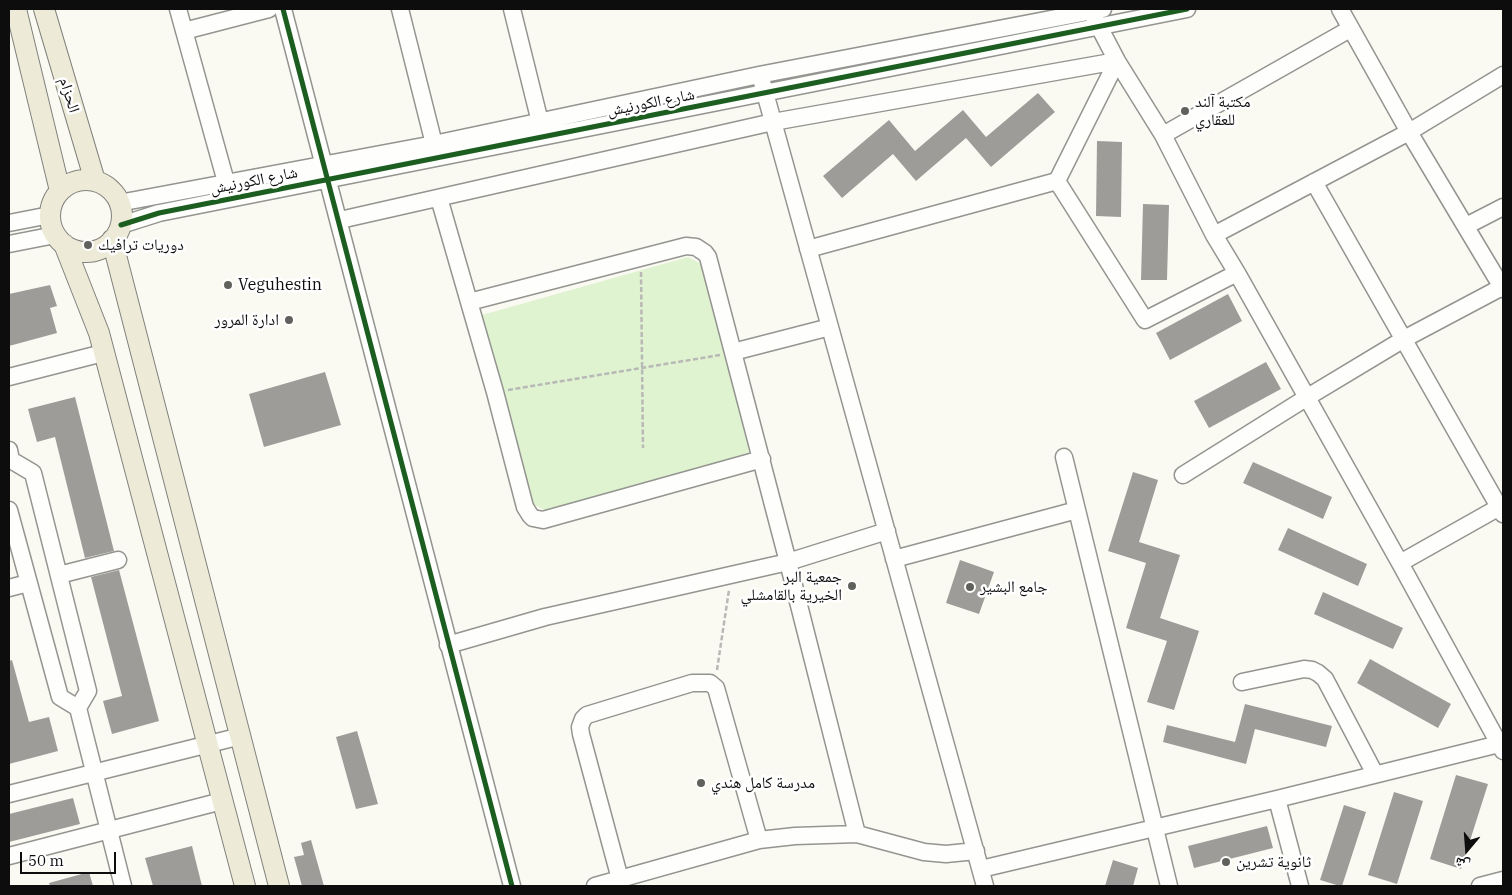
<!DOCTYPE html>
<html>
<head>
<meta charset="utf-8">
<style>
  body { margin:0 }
  #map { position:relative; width:1512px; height:895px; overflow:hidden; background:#fbfaf2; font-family:"IBM Plex Serif","Noto Naskh Arabic",serif }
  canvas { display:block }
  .frame { position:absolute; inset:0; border:10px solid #0d0d0d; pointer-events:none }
  .north { position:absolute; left:1442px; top:825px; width:50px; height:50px; -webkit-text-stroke:4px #fff; paint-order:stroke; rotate:198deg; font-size:14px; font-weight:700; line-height:20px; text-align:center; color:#0d0d0d }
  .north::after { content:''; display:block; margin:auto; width:18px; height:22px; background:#0d0d0d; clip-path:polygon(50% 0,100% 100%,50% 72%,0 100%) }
  .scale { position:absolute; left:20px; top:852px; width:96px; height:22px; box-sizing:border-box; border:2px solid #0d0d0d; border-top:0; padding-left:6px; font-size:15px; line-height:18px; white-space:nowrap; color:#0d0d0d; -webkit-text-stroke:4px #fff; paint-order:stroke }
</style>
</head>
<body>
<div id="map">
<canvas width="1512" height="895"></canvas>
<div class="frame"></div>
<div class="north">ش</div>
<div class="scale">50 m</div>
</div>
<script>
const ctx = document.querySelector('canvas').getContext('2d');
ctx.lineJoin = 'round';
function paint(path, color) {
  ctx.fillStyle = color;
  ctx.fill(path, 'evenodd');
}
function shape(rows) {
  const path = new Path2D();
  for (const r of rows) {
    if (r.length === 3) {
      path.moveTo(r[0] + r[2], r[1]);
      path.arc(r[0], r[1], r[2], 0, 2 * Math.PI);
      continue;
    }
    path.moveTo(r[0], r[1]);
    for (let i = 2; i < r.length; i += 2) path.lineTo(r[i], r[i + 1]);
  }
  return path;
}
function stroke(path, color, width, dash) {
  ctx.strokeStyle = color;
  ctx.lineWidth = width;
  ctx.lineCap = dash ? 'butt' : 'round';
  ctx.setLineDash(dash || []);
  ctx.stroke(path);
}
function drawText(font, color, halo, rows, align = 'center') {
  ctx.font = font + ' "IBM Plex Serif","Noto Naskh Arabic",serif';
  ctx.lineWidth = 5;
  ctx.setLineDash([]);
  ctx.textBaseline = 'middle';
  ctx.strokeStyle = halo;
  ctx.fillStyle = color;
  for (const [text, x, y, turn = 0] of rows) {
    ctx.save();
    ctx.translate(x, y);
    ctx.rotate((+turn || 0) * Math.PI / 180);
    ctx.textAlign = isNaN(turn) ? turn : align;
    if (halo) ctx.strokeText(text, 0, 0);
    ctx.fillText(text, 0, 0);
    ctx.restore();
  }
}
paint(shape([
  [688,257,703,265,751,459,550,513,533,504,482,315]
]), '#dff3d0');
paint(shape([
  [1038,93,1055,112,991,167,966,138,916,181,893,154,842,198,823,176,889,120,915,151,963,110,986,137],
  [1097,141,1122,142,1121,217,1096,216],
  [1143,204,1169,205,1167,280,1141,280],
  [50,285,57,306,50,308,57,333,9,346,9,294],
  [1228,294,1242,321,1170,360,1156,333],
  [1266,362,1281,389,1209,428,1194,401],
  [325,372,341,425,264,447,249,394],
  [75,397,114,551,85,558,55,437,37,442,28,409],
  [1253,462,1332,497,1323,519,1243,483],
  [1133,472,1158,480,1139,542,1180,555,1160,618,1199,631,1174,710,1147,702,1167,641,1126,628,1146,563,1108,551],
  [1288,528,1367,564,1358,586,1278,550],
  [960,560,994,572,979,614,946,603],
  [119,570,159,721,112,734,103,701,122,696,91,577],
  [1323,592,1403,628,1393,649,1314,614],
  [1370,659,1451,704,1438,728,1357,683],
  [12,660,29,722,49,717,58,751,9,764,9,661],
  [1245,704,1332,726,1326,747,1255,729,1246,764,1163,742,1167,725,1235,742],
  [357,731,378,804,356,809,336,737],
  [1456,775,1488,784,1461,869,1430,859],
  [1394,792,1423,801,1397,884,1368,875],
  [73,798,80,824,9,842,9,814],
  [1344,805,1366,812,1342,886,1340,886,1320,880],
  [1267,826,1273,848,1194,868,1188,846],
  [311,840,324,886,302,886,294,857,304,855,301,843],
  [192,846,202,886,153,886,145,858],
  [1113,860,1138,868,1133,886,1105,886],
  [89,872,93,886,50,886,49,883]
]), '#9e9c98');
const minor = shape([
  [178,9,226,182],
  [283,9,512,886],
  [400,9,434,144],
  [512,9,540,122],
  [1340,9,1409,132,1503,289],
  [1094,17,1117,61,1163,135,1214,235,1237,273,1400,563,1503,751],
  [184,31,269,9],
  [1117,61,1057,181,1145,320,1237,273],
  [762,82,985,886],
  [1163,135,1350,29],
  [1314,182,1503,514],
  [439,198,495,392,525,507,530,515,533,518,543,520,762,459],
  [119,203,434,144,759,75,1103,9],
  [340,220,773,122,1117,61],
  [9,223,50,215],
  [121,225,159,213,1187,9],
  [1466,226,1503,207],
  [1214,235,1409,132,1503,75],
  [9,244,55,235],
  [808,249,1057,181],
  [469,302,686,246,696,247,705,253,708,257,788,562,857,834],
  [733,352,830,327],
  [9,377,103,353],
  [9,450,11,460,33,473,88,691,78,708,123,886],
  [1064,457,1169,886],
  [1183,475,1306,398,1404,339,1502,287],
  [9,510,60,697,78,708],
  [894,559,1077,510],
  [1400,563,1503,505],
  [59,575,118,560],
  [9,588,28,583],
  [448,645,545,617,788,562,887,531],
  [1242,682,1304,669,1312,670,1318,673,1325,679,1375,774],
  [9,794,241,736],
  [1277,799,1300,886],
  [9,856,222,801],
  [981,869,1277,799,1499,744,1503,742],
  [620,879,581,734,580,727,583,719,587,715,692,683,710,683,716,688,759,840],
  [595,886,759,840,795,836,857,834,924,852,946,854,976,851],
  [1480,886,1503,880]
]);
const major = shape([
  [16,9,60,191],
  [44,9,95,181],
  [86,216,36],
  [112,240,279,886],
  [64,244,99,333,245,886]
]);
stroke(minor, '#949490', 19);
stroke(major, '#81817d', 22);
stroke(shape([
  [641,272,643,448],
  [508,390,720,355],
  [717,670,729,590]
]), '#b8b8b6', 2.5, [5, 2.5]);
stroke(minor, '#fefefd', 16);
stroke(major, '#edebd8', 20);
stroke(shape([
  [283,9,512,886],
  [121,225,159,213,1187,9]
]), '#1b5e20', 5);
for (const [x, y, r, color] of [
  [1185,111,5,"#60605d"],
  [88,245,5,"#60605d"],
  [228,285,5,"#60605d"],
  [289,320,5,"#60605d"],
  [852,586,5,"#60605d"],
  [970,587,5,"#60605d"],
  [701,783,5,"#60605d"],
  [1226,862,5,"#60605d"]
]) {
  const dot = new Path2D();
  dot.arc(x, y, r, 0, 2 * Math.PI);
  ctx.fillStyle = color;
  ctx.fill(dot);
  stroke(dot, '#fff', 2);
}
drawText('16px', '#0d0d0d', '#fff', [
  ["الحزام",69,95,73],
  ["شارع الكورنيش",651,103,-11],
  ["شارع الكورنيش",254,181,-11]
]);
drawText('16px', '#0d0d0d', '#fff', [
  ["مكتبة آلند",1195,102],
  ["للعقاري",1195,120],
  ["دوريات ترافيك",98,245],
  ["Veguhestin",238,285],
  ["ادارة المرور",279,320,"right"],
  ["جمعية البر",842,577,"right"],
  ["الخيرية بالقامشلي",842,595,"right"],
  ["جامع البشير",980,587],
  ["مدرسة كامل هندي",711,783],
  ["ثانوية تشرين",1236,862]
], 'left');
</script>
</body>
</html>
